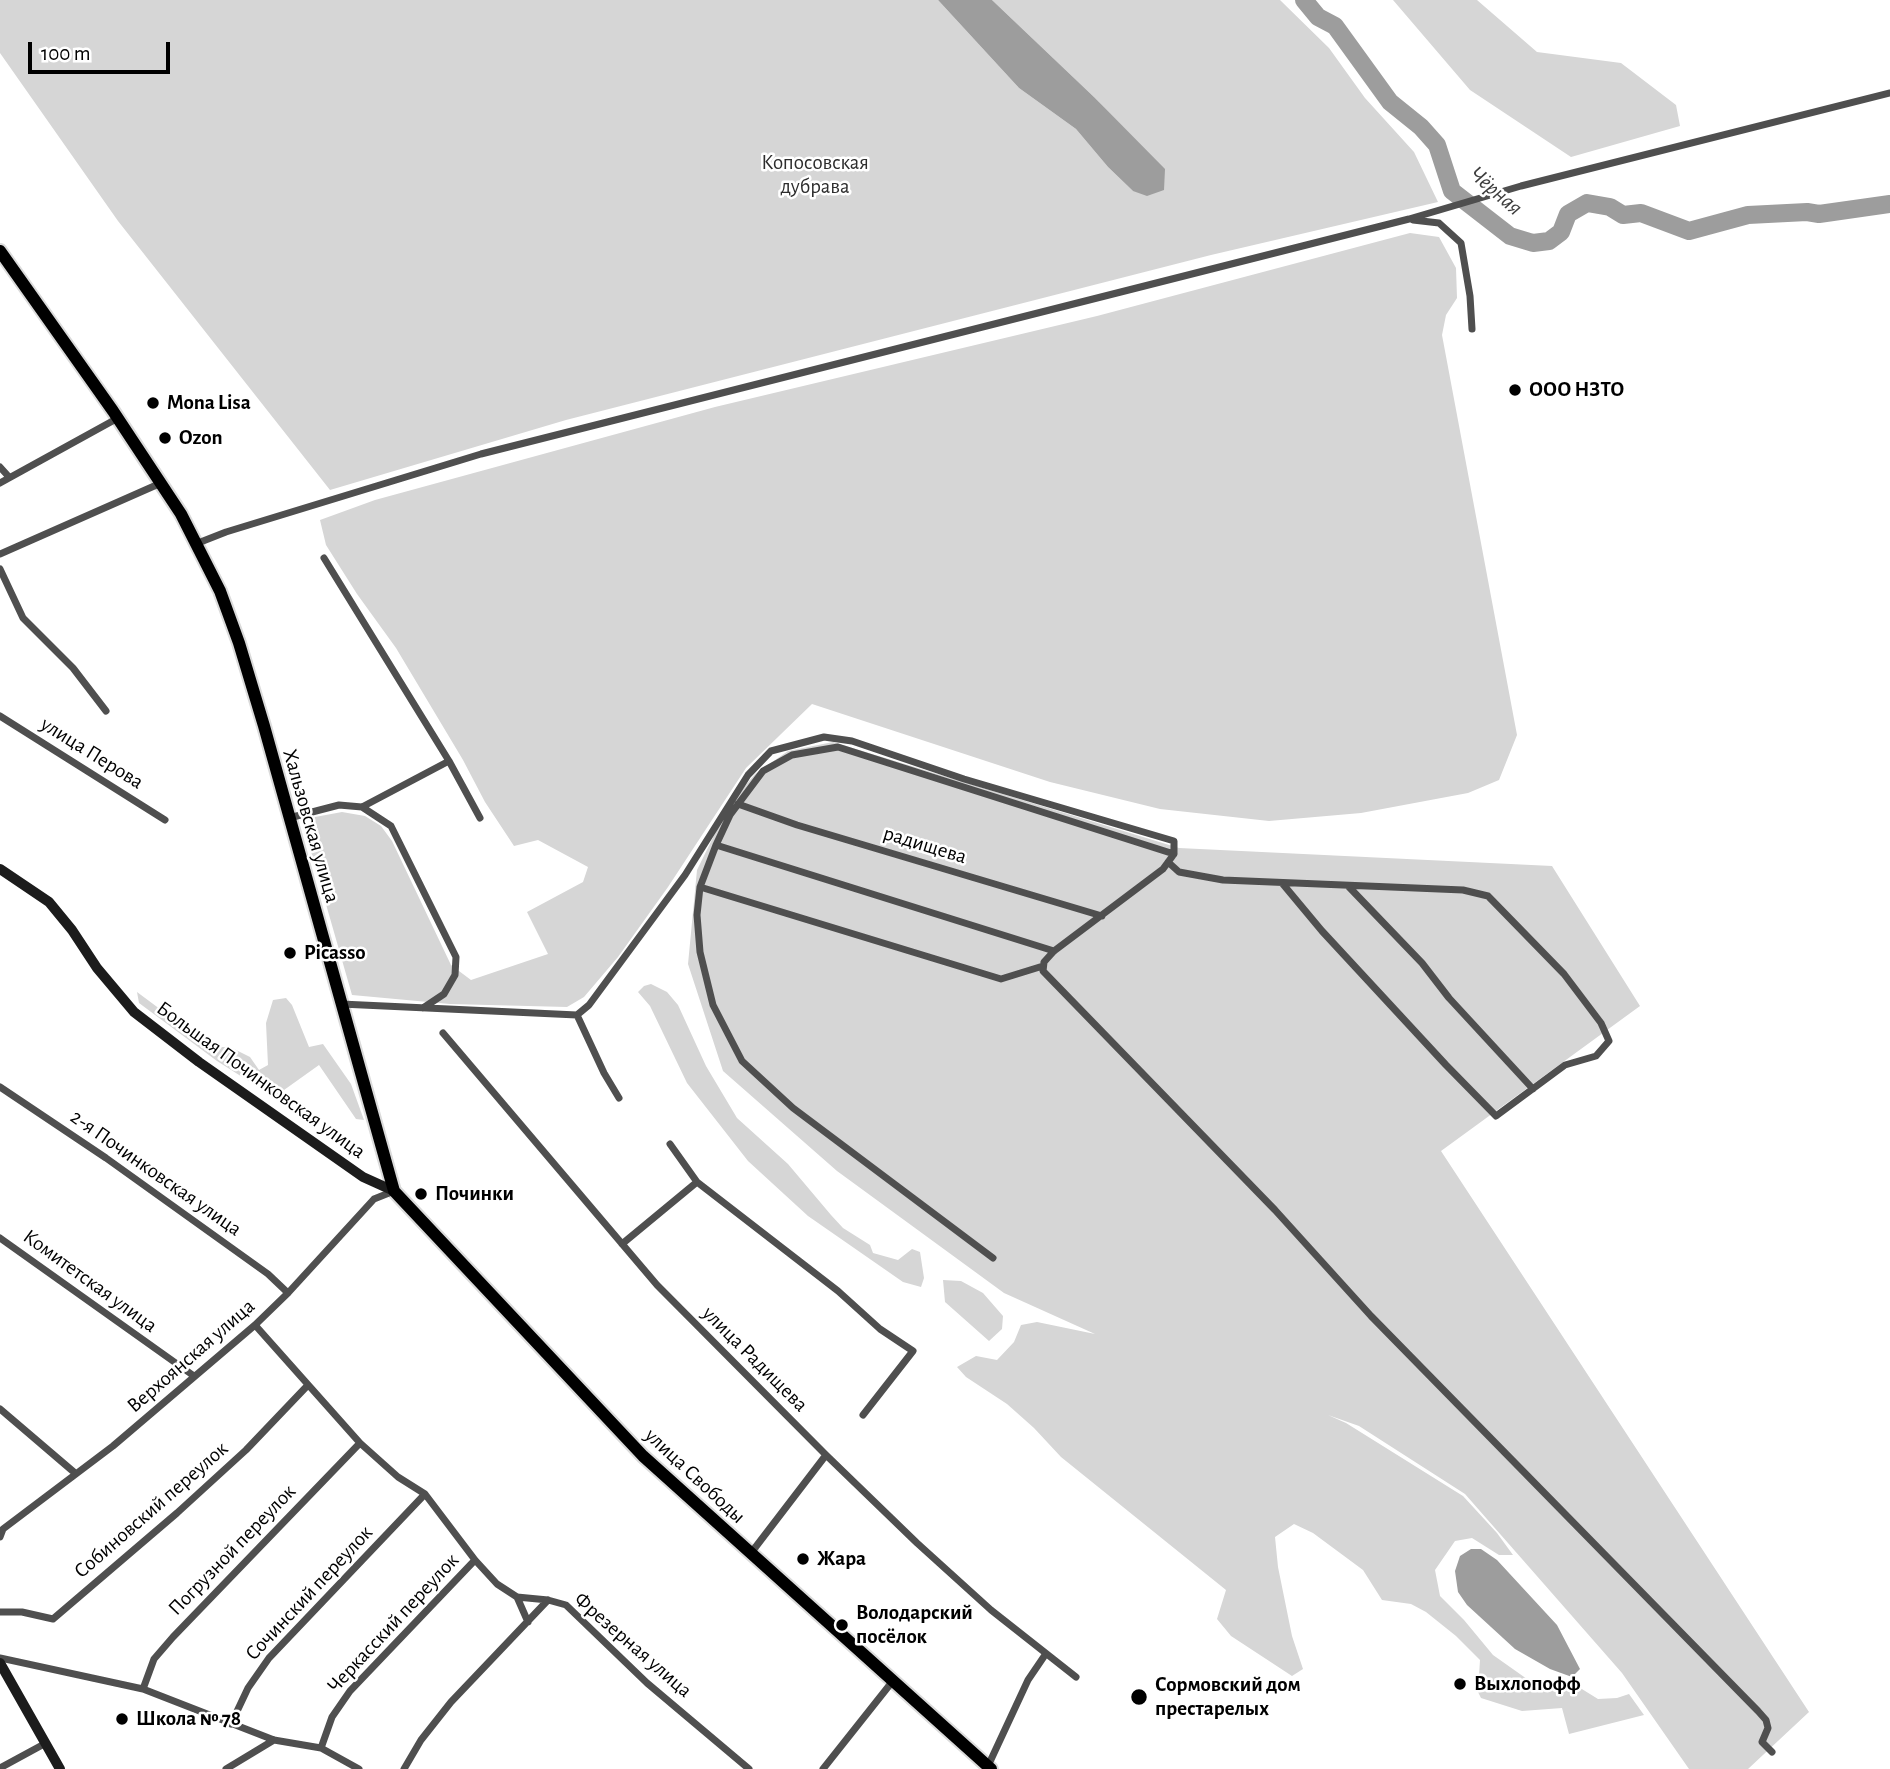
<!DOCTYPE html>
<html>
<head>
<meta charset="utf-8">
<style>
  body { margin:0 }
  #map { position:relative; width:1890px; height:1769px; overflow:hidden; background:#fff; font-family:"Alegreya Sans",sans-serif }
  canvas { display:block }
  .scale { position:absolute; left:28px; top:42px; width:142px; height:32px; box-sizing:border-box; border:4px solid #000; border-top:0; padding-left:9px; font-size:21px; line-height:24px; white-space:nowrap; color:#000; -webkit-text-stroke:5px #fff; paint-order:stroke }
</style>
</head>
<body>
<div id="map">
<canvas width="1890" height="1769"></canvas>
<div class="scale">100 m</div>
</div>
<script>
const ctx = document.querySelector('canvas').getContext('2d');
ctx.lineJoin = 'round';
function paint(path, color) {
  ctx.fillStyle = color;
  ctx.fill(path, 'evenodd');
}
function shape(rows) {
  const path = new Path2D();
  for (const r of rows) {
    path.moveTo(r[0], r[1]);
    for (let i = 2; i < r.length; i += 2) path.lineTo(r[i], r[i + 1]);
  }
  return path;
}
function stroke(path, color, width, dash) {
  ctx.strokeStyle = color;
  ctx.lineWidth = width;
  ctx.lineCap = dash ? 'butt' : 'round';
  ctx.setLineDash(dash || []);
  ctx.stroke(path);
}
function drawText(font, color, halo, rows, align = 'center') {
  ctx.font = font + ' "Alegreya Sans",sans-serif';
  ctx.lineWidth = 5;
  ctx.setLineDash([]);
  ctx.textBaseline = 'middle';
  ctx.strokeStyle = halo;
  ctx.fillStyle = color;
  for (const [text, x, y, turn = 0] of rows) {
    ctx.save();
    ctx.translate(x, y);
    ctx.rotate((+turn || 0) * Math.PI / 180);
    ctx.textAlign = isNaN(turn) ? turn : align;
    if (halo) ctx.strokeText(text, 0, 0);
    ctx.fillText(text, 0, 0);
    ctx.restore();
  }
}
paint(shape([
  [0,0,938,0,1019,88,1076,129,1108,167,1133,191,1128,133,1094,97,992,0,1280,0,1329,48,1365,98,1414,152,1438,202,1211,255,566,420,330,490,118,221,0,53],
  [1393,0,1477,0,1537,52,1621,63,1676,105,1680,126,1571,157,1470,90],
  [1410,233,1439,237,1456,268,1457,298,1446,315,1442,335,1517,735,1499,780,1468,793,1361,813,1269,821,1160,809,1050,782,812,704,746,768,668,887,618,957,584,997,567,1007,450,1004,352,995,305,831,315,817,342,812,365,816,381,826,392,841,451,965,471,980,548,954,527,912,583,882,588,867,538,840,514,846,485,802,463,760,396,648,357,594,326,545,320,520,375,500,715,407,1097,316],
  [833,742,1179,848,1552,866,1640,1006,1441,1151,1809,1712,1748,1769,1689,1769,1622,1673,1465,1494,1359,1426,1328,1415,1346,1423,1463,1496,1497,1533,1513,1555,1499,1555,1472,1538,1455,1541,1435,1570,1440,1596,1464,1620,1493,1655,1527,1679,1577,1686,1598,1699,1617,1698,1629,1694,1644,1715,1569,1734,1562,1708,1522,1711,1481,1698,1478,1692,1480,1660,1456,1636,1426,1612,1411,1604,1382,1600,1363,1570,1313,1533,1294,1524,1275,1537,1278,1567,1292,1636,1303,1669,1292,1676,1231,1636,1217,1619,1226,1590,1061,1457,1034,1428,1007,1404,966,1377,957,1367,976,1356,997,1360,1014,1342,1021,1325,1037,1322,1095,1334,1004,1293,837,1171,723,1071,688,964,697,870,729,805,755,774,788,751],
  [651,984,667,992,678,1005,706,1066,737,1118,788,1164,831,1215,843,1228,870,1245,873,1253,898,1260,912,1249,920,1252,924,1278,921,1287,903,1282,808,1216,748,1161,687,1083,650,1006,638,992,644,986],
  [137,992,211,1047,230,1047,250,1057,259,1070,268,1065,266,1023,273,1000,286,998,292,1005,309,1047,323,1044,351,1084,364,1120,356,1119,319,1065,277,1095,258,1087,217,1061,139,1003],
  [943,1280,961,1281,983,1293,1003,1316,1002,1329,989,1341,945,1302]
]), '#d6d6d6');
paint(shape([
  [938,0,992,0,1094,97,1165,169,1164,190,1147,196,1133,191,1108,167,1076,129,1019,88],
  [1471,1549,1481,1549,1497,1560,1557,1625,1580,1669,1572,1677,1550,1669,1515,1649,1467,1605,1458,1592,1455,1571,1460,1556]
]), '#9d9d9d');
stroke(shape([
  [1304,0,1318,17,1335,26,1390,102,1421,127,1437,145,1452,191,1510,236,1533,243,1549,241,1561,232,1568,214,1587,203,1610,207,1623,215,1641,213,1689,231,1748,215,1807,212,1819,214,1890,204]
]), '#9d9d9d', 18);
const primary = shape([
  [0,251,113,411,181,514,220,591,239,643,264,726,394,1191,643,1456,991,1769]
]);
stroke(primary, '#dbdbdb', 16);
stroke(shape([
  [1413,220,1439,223,1461,243,1470,296,1472,329],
  [0,467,9,477],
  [0,483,118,418],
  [198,543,226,532,481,454,1409,219,1521,186,1890,93],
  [0,554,161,483],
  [324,558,449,761,480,818],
  [0,569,23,618,73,668,106,711],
  [0,716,165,820],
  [738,804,797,825,1102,916],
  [362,807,391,826,456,957,455,975,444,994,423,1008],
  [289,818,339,805,362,807,449,761],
  [716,845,1054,951],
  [1168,862,1179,872,1223,880,1463,890,1488,896,1564,974,1601,1023,1609,1041,1596,1056,1565,1065,1496,1116,1446,1065,1322,931,1282,883],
  [700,887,1001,979,1043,966],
  [1349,887,1422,963,1449,998,1533,1089],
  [341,1004,577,1015,589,1005,685,875,748,775,771,751,824,737,852,741,964,779,1174,841,1174,854,1163,869,1054,951,1044,962,1043,971,1275,1210,1371,1316,1758,1711,1766,1720,1768,1728,1762,1742,1772,1752],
  [577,1015,604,1073,619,1098],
  [443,1033,657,1285,826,1455,917,1543,991,1610,1076,1677],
  [0,1087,106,1158,268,1274,288,1293],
  [670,1144,697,1182,838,1291,880,1329,913,1351,863,1415],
  [0,1238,194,1376],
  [622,1244,697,1182],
  [993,1258,793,1108,742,1061,713,1005,700,952,697,915,700,887,716,845,730,815,763,771,792,755,838,747,1174,854],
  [255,1325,360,1443,398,1477,425,1494,475,1560,497,1584,517,1597,548,1600,566,1605,647,1683,749,1769],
  [0,1409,75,1473],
  [0,1537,3,1529,113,1446,255,1325,288,1293,374,1199,394,1191],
  [751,1553,826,1455],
  [517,1597,528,1622],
  [0,1612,22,1612,53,1619,177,1513,246,1450,308,1385],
  [0,1658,143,1689,274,1740,321,1748,359,1769],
  [143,1689,154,1659,173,1637,360,1443],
  [231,1724,248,1688,269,1658,425,1494],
  [321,1748,332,1717,350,1691,475,1560],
  [988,1766,1028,1680,1045,1655],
  [0,1768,46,1743],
  [226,1769,274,1740],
  [404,1769,421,1740,451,1702,548,1600],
  [823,1769,892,1682]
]), '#4f4f4f', 7);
stroke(shape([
  [0,869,49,902,72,930,97,968,134,1012,199,1062,363,1177,394,1191],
  [0,1663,60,1769]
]), '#1c1c1c', 10);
stroke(primary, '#000', 12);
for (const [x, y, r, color] of [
  [1515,390,7,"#000"],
  [153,403,7,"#000"],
  [165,438,7,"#000"],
  [290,953,7,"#000"],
  [421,1194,7,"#000"],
  [803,1559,7,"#000"],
  [842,1625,7,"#000"],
  [1460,1684,7,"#000"],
  [1139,1697,9,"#000"],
  [122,1719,7,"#000"]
]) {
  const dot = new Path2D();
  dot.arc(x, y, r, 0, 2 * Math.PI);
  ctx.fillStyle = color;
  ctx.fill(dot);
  stroke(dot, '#fff', 2.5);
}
drawText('21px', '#2d2d2d', '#fff', [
  ["Копосовская",815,163],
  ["дубрава",815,187]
]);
drawText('bold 21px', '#000', '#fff', [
  ["ООО НЗТО",1529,390],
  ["Mona Lisa",167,403],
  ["Ozon",179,438],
  ["Picasso",304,953],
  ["Починки",435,1194],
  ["Жара",817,1559],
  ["Володарский",856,1613],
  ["посёлок",856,1637],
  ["Выхлопофф",1474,1684],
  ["Сормовский дом",1155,1685],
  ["престарелых",1155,1709],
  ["Школа № 78",136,1719]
], 'left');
drawText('21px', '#000', '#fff', [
  ["улица Перова",92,753,32],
  ["Хальзовская улица",311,826,74],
  ["радищева",925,845,17],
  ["Большая Починковская улица",261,1080,36],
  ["2-я Починковская улица",156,1173,35],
  ["Комитетская улица",90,1281,36],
  ["Верхоянская улица",191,1356,-41],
  ["улица Радищева",755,1359,45],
  ["улица Свободы",695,1476,43],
  ["Собиновский переулок",151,1510,-41],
  ["Погрузной переулок",232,1550,-46],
  ["Сочинский переулок",309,1593,-47],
  ["Черкасский переулок",393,1623,-47],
  ["Фрезерная улица",633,1645,41]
]);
drawText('italic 23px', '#3e3e3e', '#fff', [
  ["Чёрная",1496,191,41]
]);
</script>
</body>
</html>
